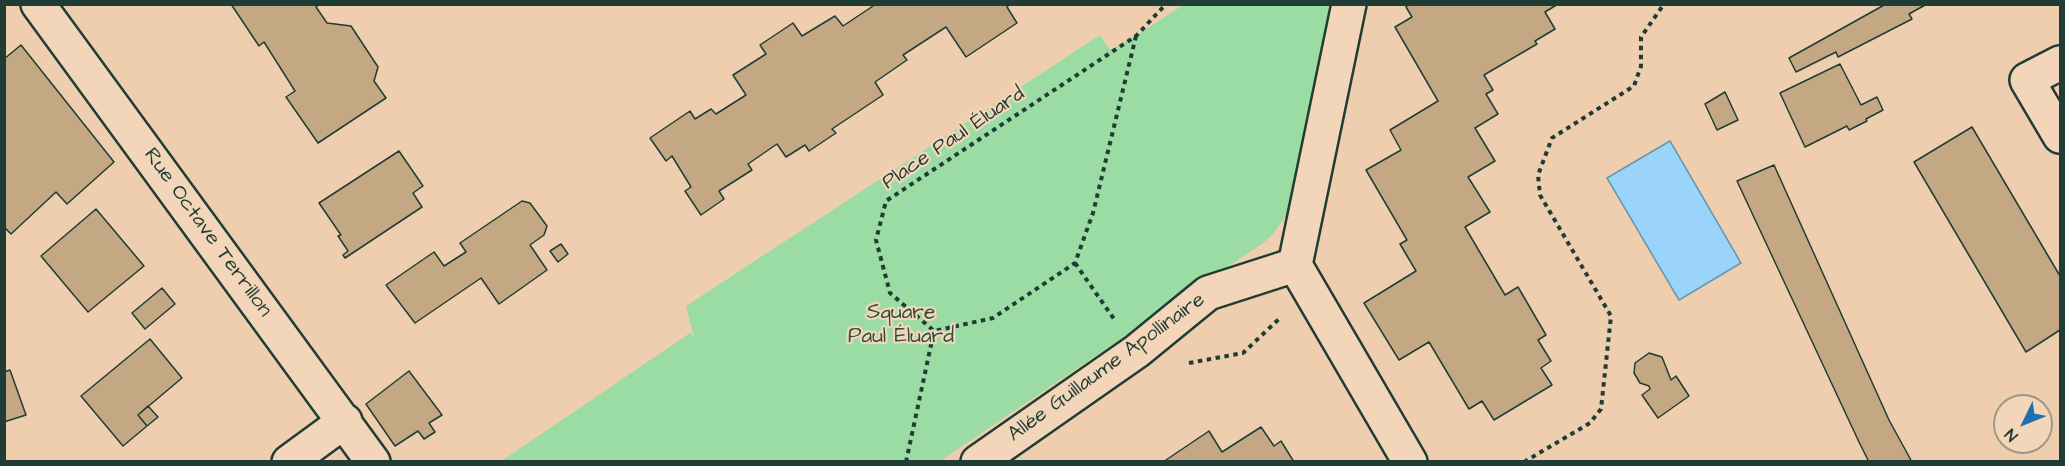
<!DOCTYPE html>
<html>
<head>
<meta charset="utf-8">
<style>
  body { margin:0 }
  #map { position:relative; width:2065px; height:466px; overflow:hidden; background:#eeceae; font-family:"Architects Daughter",sans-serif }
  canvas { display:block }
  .frame { position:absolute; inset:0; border:6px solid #1f3d34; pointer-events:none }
  .north { position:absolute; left:1993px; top:394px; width:60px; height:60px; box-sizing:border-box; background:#f3d6ba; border:2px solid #9e9984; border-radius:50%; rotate:227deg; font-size:16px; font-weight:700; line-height:24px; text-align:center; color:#1f3d34 }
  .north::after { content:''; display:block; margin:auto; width:21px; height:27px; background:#1f6fb2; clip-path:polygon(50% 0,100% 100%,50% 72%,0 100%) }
</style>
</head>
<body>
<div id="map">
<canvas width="2065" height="466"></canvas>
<div class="frame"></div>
<div class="north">N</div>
</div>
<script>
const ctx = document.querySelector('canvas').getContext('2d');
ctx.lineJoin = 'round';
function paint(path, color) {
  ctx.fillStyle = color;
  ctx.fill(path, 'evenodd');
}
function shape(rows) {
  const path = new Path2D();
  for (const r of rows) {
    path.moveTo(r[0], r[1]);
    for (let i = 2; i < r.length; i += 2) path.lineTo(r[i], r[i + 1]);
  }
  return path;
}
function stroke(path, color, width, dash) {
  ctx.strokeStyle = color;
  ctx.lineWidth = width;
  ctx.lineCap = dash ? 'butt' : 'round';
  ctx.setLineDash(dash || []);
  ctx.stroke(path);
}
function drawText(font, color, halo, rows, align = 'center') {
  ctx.font = font + ' "Architects Daughter",sans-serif';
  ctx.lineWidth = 4.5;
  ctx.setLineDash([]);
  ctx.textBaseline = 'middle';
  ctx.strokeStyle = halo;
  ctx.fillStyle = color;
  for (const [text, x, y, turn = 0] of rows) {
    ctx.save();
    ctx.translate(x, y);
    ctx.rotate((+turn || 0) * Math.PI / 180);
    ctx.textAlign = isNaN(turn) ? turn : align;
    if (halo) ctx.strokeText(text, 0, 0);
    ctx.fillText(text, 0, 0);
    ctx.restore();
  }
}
paint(shape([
  [1183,5,1327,5,1332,16,1295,203,1273,234,1263,243,940,461,500,462,690,333,694,338,686,306,1100,35,1110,50,1136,36]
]), '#9bdca5');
const water = shape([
  [1670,141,1741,263,1679,300,1607,178,1670,141]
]);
paint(water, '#9bd4fb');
stroke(water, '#6998ab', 1.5);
const building = shape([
  [231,4,320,4,316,7,327,23,351,26,378,67,374,81,386,98,318,143,286,97,295,91,264,42,259,46,231,4],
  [872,4,1010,4,1007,7,1017,23,966,57,946,27,903,55,907,60,875,82,883,95,832,129,836,133,809,151,805,145,786,157,777,144,748,164,752,170,719,191,724,199,701,215,685,191,691,187,672,156,666,161,650,138,690,111,695,119,711,109,716,114,746,95,733,75,766,54,760,45,793,23,802,36,835,16,843,26,873,6,872,4],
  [1410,4,1558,4,1545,12,1555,29,1535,41,1537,44,1484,75,1493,90,1486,94,1498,114,1475,128,1495,161,1468,177,1490,212,1465,227,1505,295,1518,287,1546,335,1538,340,1551,361,1541,368,1552,385,1494,420,1482,401,1469,409,1429,342,1399,360,1364,303,1416,271,1400,244,1407,240,1366,170,1401,150,1390,130,1438,101,1395,27,1412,17,1406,7,1410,4],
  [1886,4,1927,4,1909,14,1912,19,1838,57,1836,52,1796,72,1789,58,1886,4],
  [21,45,114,162,67,204,56,192,11,234,4,227,4,59,21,45],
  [1840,64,1861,105,1877,97,1883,110,1866,119,1867,121,1849,130,1847,126,1805,147,1780,93,1840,64],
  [1725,92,1738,120,1717,130,1705,104,1725,92],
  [1972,127,2060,276,2060,330,2026,352,1914,162,1972,127],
  [399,151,423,186,413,193,422,207,345,258,343,255,348,251,338,236,341,235,319,203,399,151],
  [1774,165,1889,420,1912,462,1869,462,1859,442,1737,181,1774,165],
  [522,201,530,203,547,226,544,235,530,245,547,270,499,304,481,278,415,323,386,285,434,252,444,266,466,252,460,243,522,201],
  [96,209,144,266,88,312,41,256,96,209],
  [561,244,568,254,558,262,550,251,561,244],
  [162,288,175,304,145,329,132,313,162,288],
  [150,339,182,378,138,415,147,426,123,446,81,396,150,339],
  [1649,353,1662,357,1671,380,1676,376,1689,396,1658,418,1642,395,1650,389,1649,386,1640,383,1634,373,1635,363,1649,353],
  [10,370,26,415,4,422,4,372,10,370],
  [409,371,442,415,429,423,435,432,424,439,418,431,395,446,366,404,409,371],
  [148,406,158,417,147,426,138,415,148,406],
  [1261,427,1274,446,1281,441,1294,462,1163,462,1209,431,1222,452,1261,427]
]);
paint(building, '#c3a883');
stroke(building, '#1f3d34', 1.5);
const street = shape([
  [38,4,373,462],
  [2060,63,2027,80,2060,136],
  [1295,265,1349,4],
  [1295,265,1410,462],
  [289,462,345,421],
  [978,462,1137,351,1208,293,1295,265]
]);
stroke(street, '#1f3d34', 38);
stroke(shape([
  [1136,36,1093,213,1075,263,993,318,934,331,890,293,876,240,886,201,1136,36,1166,4],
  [1075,263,1114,319],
  [1189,363,1243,353,1280,318],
  [906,462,934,331],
  [1524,462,1590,423,1601,409,1611,316,1540,195,1538,175,1552,138,1634,86,1641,66,1641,37,1664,4]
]), '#1f3d34', 4, [4.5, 4.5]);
stroke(street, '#f3d6ba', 33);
drawText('21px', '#1f3d34', '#f3d6ba', [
  ["Place Paul Éluard",954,139,-34],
  ["Rue Octave Terrillon",207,233,54],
  ["Allée Guillaume Apollinaire",1107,368,-36]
]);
drawText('21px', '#2b4d3f', '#f3d6ba', [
  ["Square",901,314],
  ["Paul Éluard",901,338]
]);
</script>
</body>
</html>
